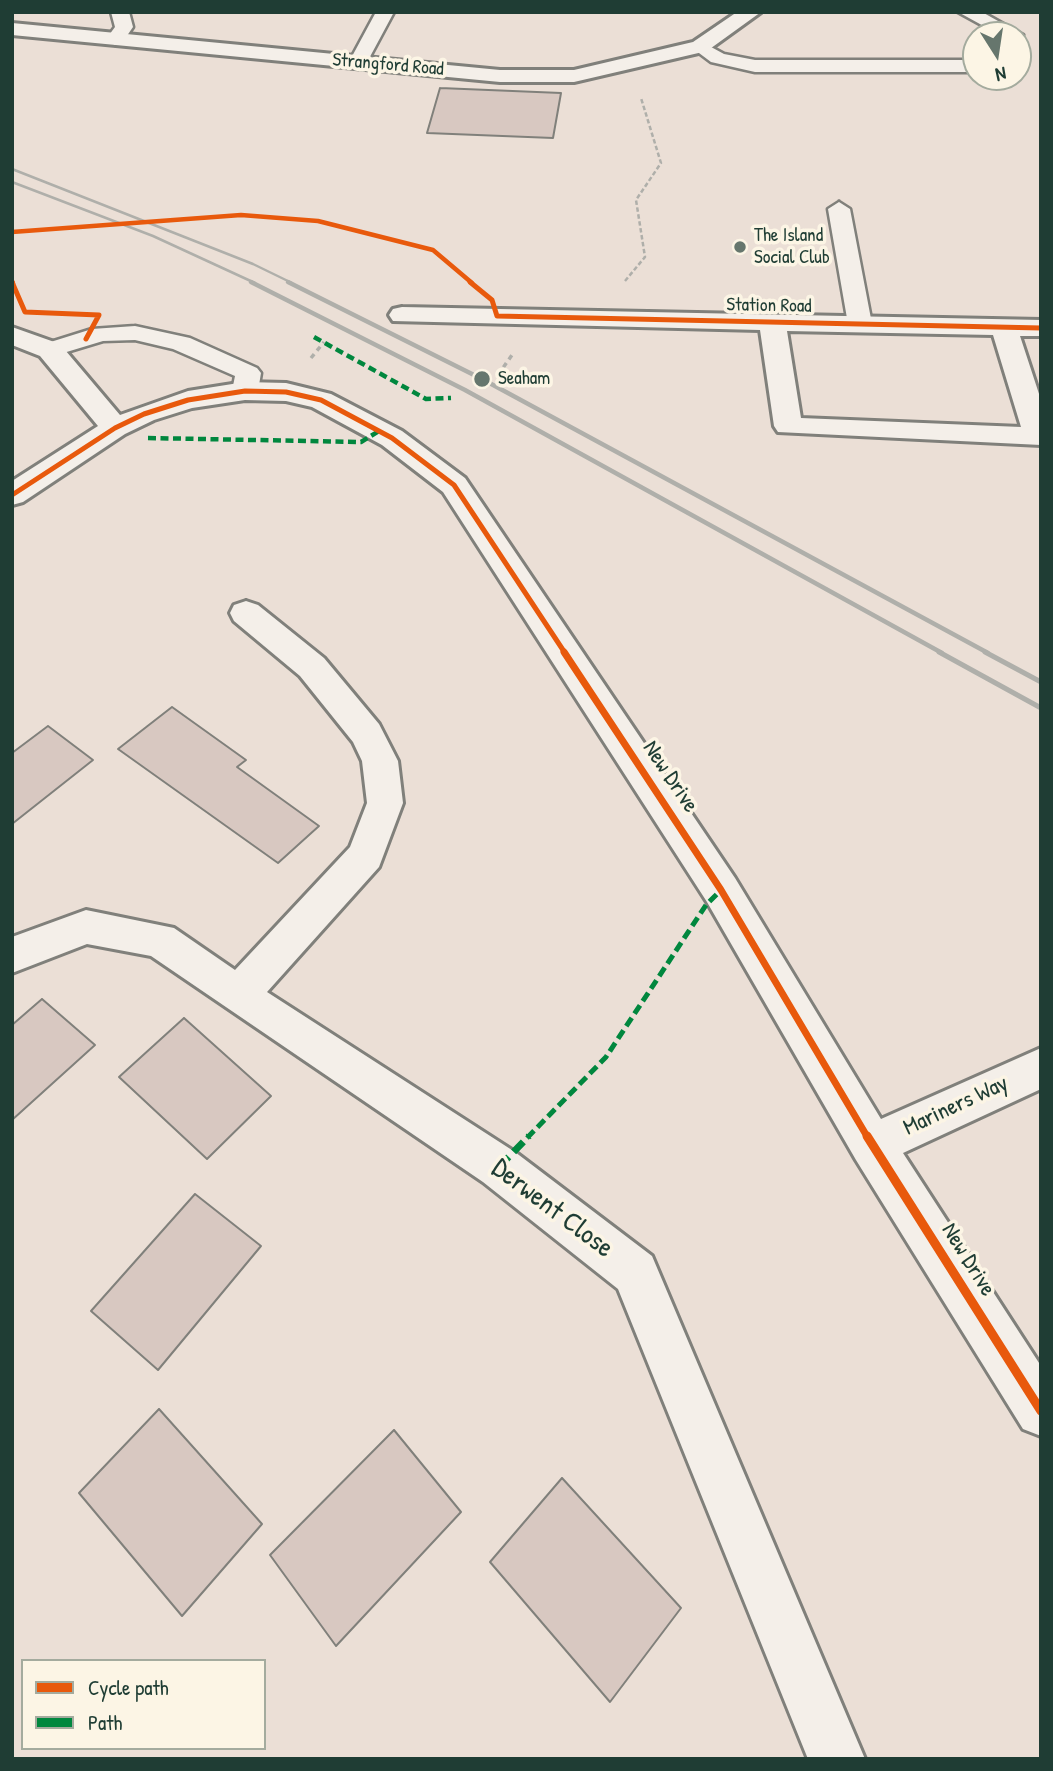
<!DOCTYPE html>
<html>
<head>
<meta charset="utf-8">
<style>
  body { margin:0 }
  #map { position:relative; width:1053px; height:1771px; overflow:hidden; background:#ebdfd6; font-family:"Patrick Hand",sans-serif }
  canvas { display:block }
  .frame { position:absolute; inset:0; border:14px solid #1f3d34; pointer-events:none }
  .legend { position:absolute; left:21px; top:1659px; width:245px; height:91px; box-sizing:border-box; background:#fcf5e5; border:2px solid #a4ab9e; margin:0; padding:9px 12px; list-style:none; font-size:21px; color:#1f3d34 }
  .legend li { display:flex; align-items:center; gap:14px; height:35px }
  .legend b { width:35px; border:2px solid #a4ab9e }
  .north { position:absolute; left:962px; top:21px; width:70px; height:70px; box-sizing:border-box; background:#fcf5e5; border:2px solid #a4ab9e; border-radius:50%; rotate:168deg; font-size:19px; font-weight:700; line-height:28px; text-align:center; color:#1f3d34 }
  .north::after { content:''; display:block; margin:auto; width:24px; height:32px; background:#66766d; clip-path:polygon(50% 0,100% 100%,50% 72%,0 100%) }
</style>
</head>
<body>
<div id="map">
<canvas width="1053" height="1771"></canvas>
<div class="frame"></div>
<ul class="legend">
<li><b style="height:9px;background:#e8590c"></b>Cycle path</li>
<li><b style="height:9px;background:#00873e"></b>Path</li>
</ul>
<div class="north">N</div>
</div>
<script>
const ctx = document.querySelector('canvas').getContext('2d');
ctx.lineJoin = 'round';
function paint(path, color) {
  ctx.fillStyle = color;
  ctx.fill(path, 'evenodd');
}
function shape(rows) {
  const path = new Path2D();
  for (const r of rows) {
    path.moveTo(r[0], r[1]);
    for (let i = 2; i < r.length; i += 2) path.lineTo(r[i], r[i + 1]);
  }
  return path;
}
function stroke(path, color, width, dash) {
  ctx.strokeStyle = color;
  ctx.lineWidth = width;
  ctx.lineCap = dash ? 'butt' : 'round';
  ctx.setLineDash(dash || []);
  ctx.stroke(path);
}
function drawText(font, color, halo, rows, align = 'center') {
  ctx.font = font + ' "Patrick Hand",sans-serif';
  ctx.lineWidth = 7;
  ctx.setLineDash([]);
  ctx.textBaseline = 'middle';
  ctx.strokeStyle = halo;
  ctx.fillStyle = color;
  for (const [text, x, y, turn = 0] of rows) {
    ctx.save();
    ctx.translate(x, y);
    ctx.rotate((+turn || 0) * Math.PI / 180);
    ctx.textAlign = isNaN(turn) ? turn : align;
    if (halo) ctx.strokeText(text, 0, 0);
    ctx.fillText(text, 0, 0);
    ctx.restore();
  }
}
const building = shape([
  [440,88,561,93,553,138,427,133,440,88],
  [172,707,246,760,237,767,319,826,278,863,118,749,172,707],
  [48,726,93,760,12,824,12,753,48,726],
  [42,999,95,1045,12,1120,12,1025,42,999],
  [184,1018,271,1096,207,1159,119,1077,184,1018],
  [195,1194,261,1246,158,1370,91,1311,195,1194],
  [159,1409,262,1524,182,1616,79,1493,159,1409],
  [394,1430,461,1512,336,1646,270,1555,394,1430],
  [562,1478,681,1608,610,1702,490,1562,562,1478]
]);
paint(building, '#d8c8c1');
stroke(building, '#80807b', 2);
const service = shape([
  [111,12,129,12,133,27,122,43,115,45,106,39,115,27,111,12],
  [376,12,394,12,365,66,351,66,349,62,376,12],
  [958,12,982,12,1023,35,1018,40,1018,35,1000,35,958,12],
  [700,41,724,54,755,60,976,60,976,72,755,72,711,62,691,47,700,41],
  [839,202,850,209,872,324,869,329,860,331,851,329,848,324,828,209,839,202],
  [135,326,190,338,257,368,261,373,258,391,254,397,236,397,232,391,235,376,173,349,135,340,103,341,50,357,41,355,38,350,41,345,92,329,135,326]
]);
const minor = shape([
  [737,12,761,12,707,51,574,82,500,82,12,35,12,23,500,70,574,70,693,42,737,12],
  [402,307,1041,320,1041,336,1020,336,1041,400,1041,445,778,432,774,426,760,330,393,321,389,315,393,309,402,307],
  [787,331,993,335,1021,427,801,418,787,331],
  [12,327,60,344,120,415,188,391,245,382,286,383,331,394,402,431,465,478,735,878,881,1119,1041,1048,1041,1089,903,1153,1041,1366,1041,1436,1023,1429,856,1160,707,902,443,492,382,445,312,407,286,401,245,400,192,408,154,420,125,434,23,502,12,505,12,481,98,426,40,356,12,345,12,327],
  [246,601,258,605,324,658,379,724,398,761,403,803,379,867,267,992,515,1152,652,1256,865,1759,808,1759,618,1289,483,1182,151,956,87,944,12,973,12,937,86,910,174,928,235,970,350,847,367,803,362,761,353,742,300,676,234,621,230,613,234,605,246,601]
]);
stroke(service, '#80807b', 5);
stroke(minor, '#80807b', 6);
stroke(shape([
  [625,281,645,257,636,200,661,163,641,98]
]), '#afafaa', 2.5, [4.5, 2.5]);
stroke(shape([
  [311,358,324,342],
  [498,375,512,355]
]), '#afafaa', 3.5, [5, 4.5]);
paint(service, '#f4efe9');
paint(minor, '#f4efe9');
stroke(shape([
  [12,169,253,264,292,283],
  [12,182,153,236,255,283]
]), '#afafaa', 2.5);
stroke(shape([
  [251,282,465,390,942,653],
  [288,282,482,379,988,653]
]), '#afafaa', 4.5);
stroke(shape([
  [939,652,1041,708],
  [985,652,1041,682]
]), '#afafaa', 5);
stroke(shape([
  [314,337,426,399,451,398],
  [148,438,361,442,379,431]
]), '#00873e', 4.5, [8, 4.5]);
stroke(shape([
  [527,1138,606,1057,706,905,721,890]
]), '#00873e', 5, [10, 5]);
stroke(shape([
  [499,1167,529,1136]
]), '#00873e', 7, [14, 7]);
stroke(shape([
  [12,232,241,215,318,221,433,250,472,283],
  [12,281,13,283]
]), '#e8590c', 4.5);
stroke(shape([
  [12,282,25,312,99,315,86,339],
  [470,282,492,300,497,316,1041,328],
  [12,495,115,428,144,414,188,400,245,391,286,392,321,400,392,438,454,485,565,653]
]), '#e8590c', 5);
stroke(shape([
  [564,652,721,890,868,1138]
]), '#e8590c', 7);
stroke(shape([
  [867,1136,1041,1411]
]), '#e8590c', 9);
for (const [x, y, r, color] of [
  [740,247,7,"#66766d"],
  [482,379,9,"#66766d"]
]) {
  const dot = new Path2D();
  dot.arc(x, y, r, 0, 2 * Math.PI);
  ctx.fillStyle = color;
  ctx.fill(dot);
  stroke(dot, '#fcf5e5', 2.5);
}
drawText('19px', '#1f3d34', '#fcf5e5', [
  ["Strangford Road",388,65,5],
  ["Station Road",769,306,1]
]);
drawText('19px', '#1f3d34', '#fcf5e5', [
  ["The Island",754,236],
  ["Social Club",754,258],
  ["Seaham",498,379]
], 'left');
drawText('23px', '#1f3d34', '#fcf5e5', [
  ["New Drive",670,777,56],
  ["Mariners Way",956,1106,-25],
  ["New Drive",968,1260,58]
]);
drawText('28px', '#1f3d34', '#fcf5e5', [
  ["Derwent Close",552,1209,37]
]);
</script>
</body>
</html>
